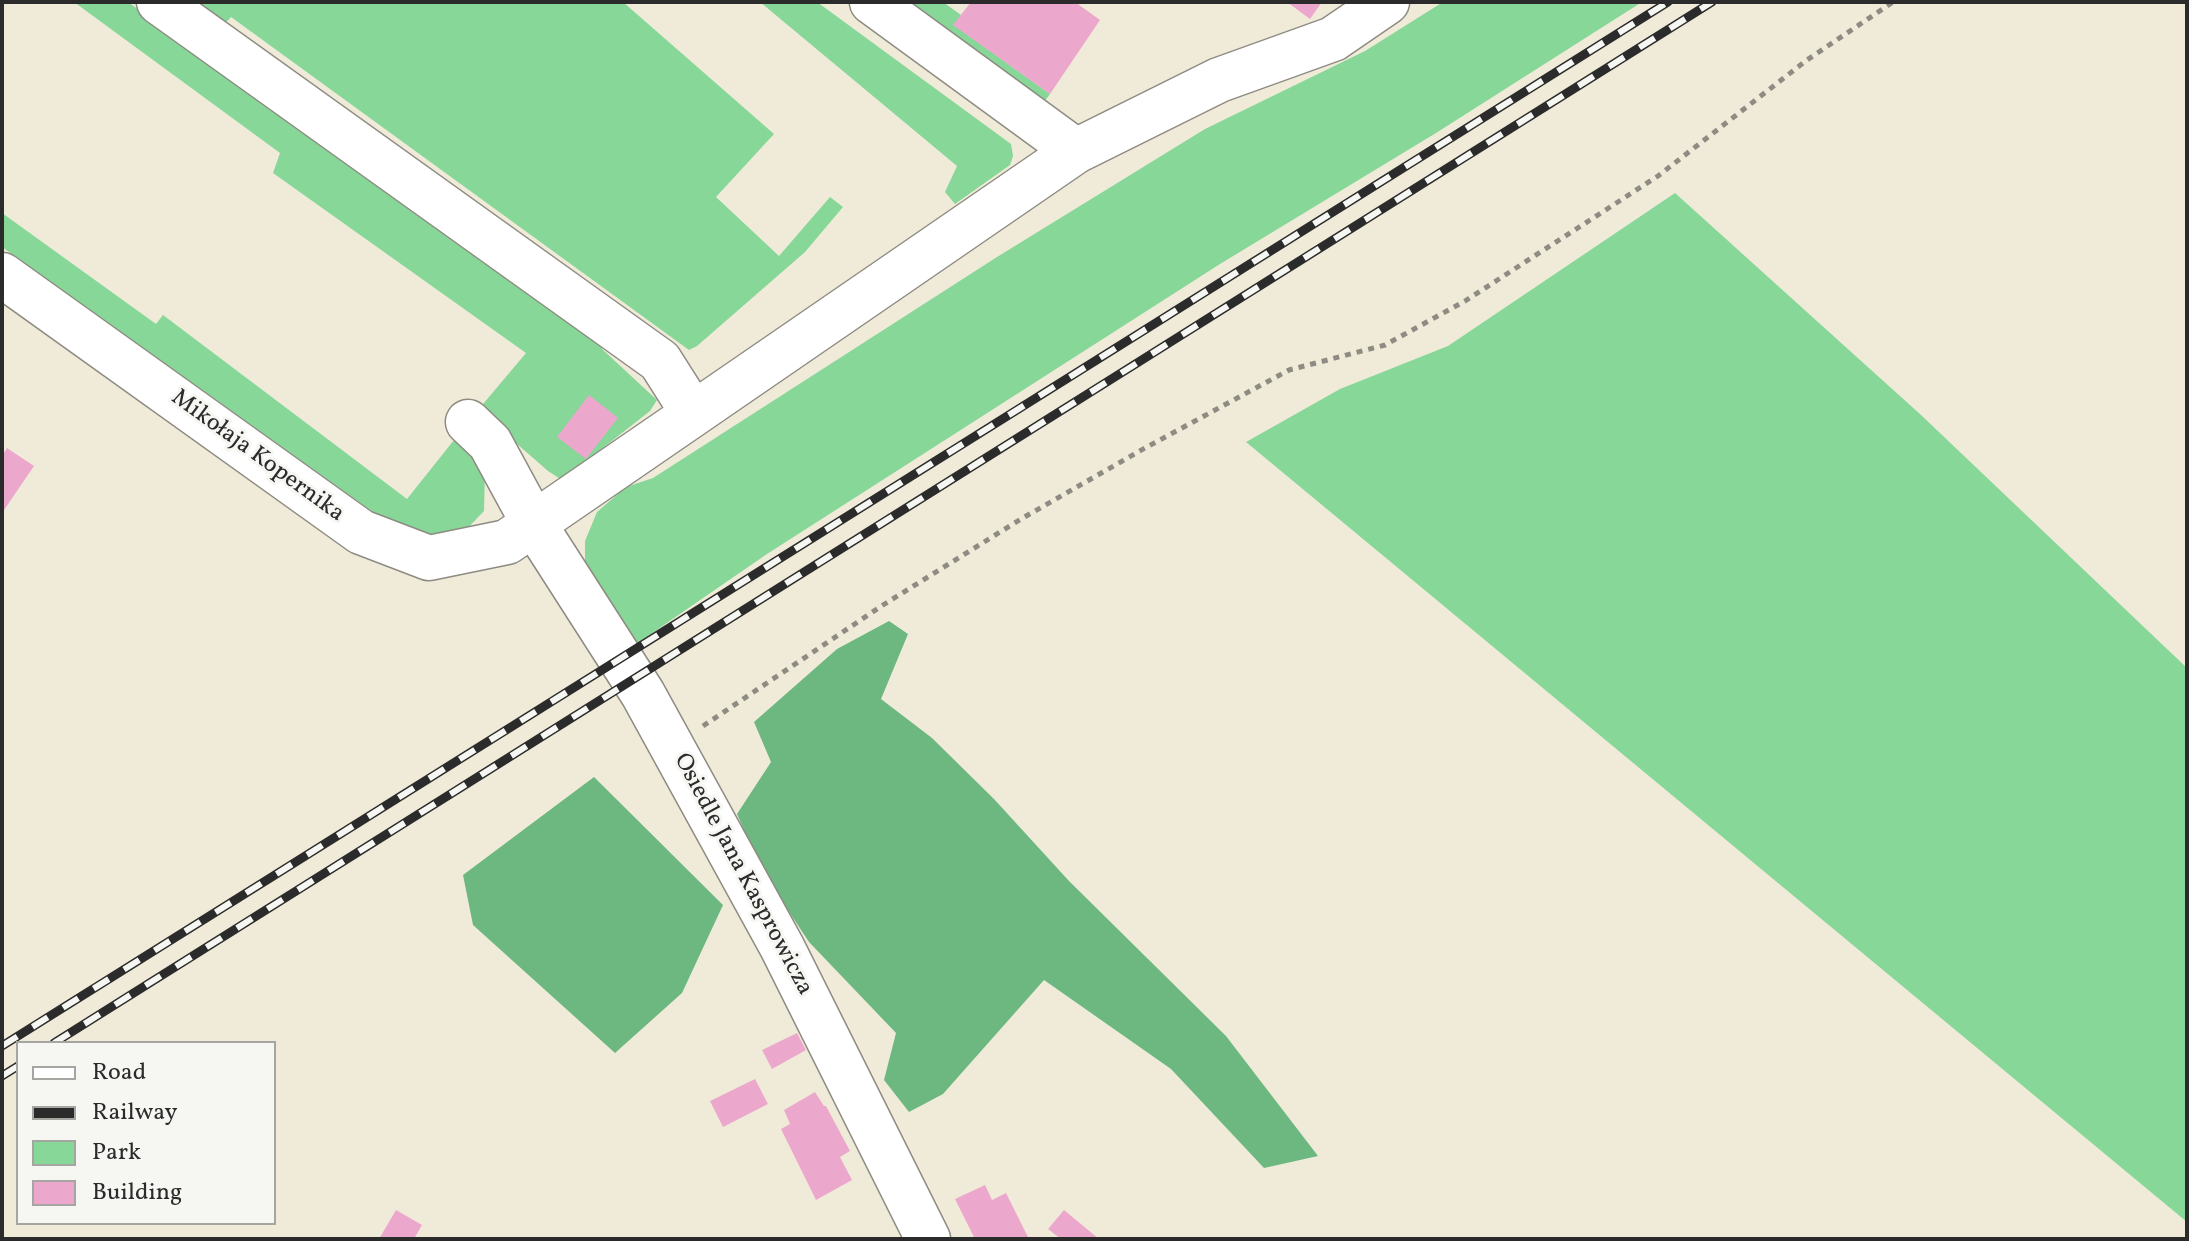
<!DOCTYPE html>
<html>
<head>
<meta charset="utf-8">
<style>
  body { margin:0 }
  #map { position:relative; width:2189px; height:1241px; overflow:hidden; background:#f0ebd9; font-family:Vollkorn,serif }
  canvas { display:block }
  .frame { position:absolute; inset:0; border:4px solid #2b2b2b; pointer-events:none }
  .legend { position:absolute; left:16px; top:1041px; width:260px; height:184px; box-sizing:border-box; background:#f6f6f2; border:2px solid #a5a5a2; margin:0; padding:10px 14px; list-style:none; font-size:24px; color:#2b2b2b }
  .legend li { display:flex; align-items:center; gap:16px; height:40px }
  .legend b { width:40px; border:2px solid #a5a5a2 }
</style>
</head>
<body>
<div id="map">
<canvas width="2189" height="1241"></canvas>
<div class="frame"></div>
<ul class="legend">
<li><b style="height:10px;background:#fff"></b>Road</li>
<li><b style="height:10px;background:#2b2b2b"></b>Railway</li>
<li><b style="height:22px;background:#86d798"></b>Park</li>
<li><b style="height:22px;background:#eca8cc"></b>Building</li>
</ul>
</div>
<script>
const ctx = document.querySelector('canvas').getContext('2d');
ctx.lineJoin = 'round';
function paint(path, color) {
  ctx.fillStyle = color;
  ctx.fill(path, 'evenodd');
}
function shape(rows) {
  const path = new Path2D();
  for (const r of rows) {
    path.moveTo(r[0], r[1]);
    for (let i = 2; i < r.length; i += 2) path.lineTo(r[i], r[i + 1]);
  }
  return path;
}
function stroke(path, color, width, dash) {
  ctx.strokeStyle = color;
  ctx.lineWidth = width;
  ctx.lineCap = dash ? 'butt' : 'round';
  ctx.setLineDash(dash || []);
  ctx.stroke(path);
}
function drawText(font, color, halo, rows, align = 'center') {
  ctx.font = font + ' Vollkorn,serif';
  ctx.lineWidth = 6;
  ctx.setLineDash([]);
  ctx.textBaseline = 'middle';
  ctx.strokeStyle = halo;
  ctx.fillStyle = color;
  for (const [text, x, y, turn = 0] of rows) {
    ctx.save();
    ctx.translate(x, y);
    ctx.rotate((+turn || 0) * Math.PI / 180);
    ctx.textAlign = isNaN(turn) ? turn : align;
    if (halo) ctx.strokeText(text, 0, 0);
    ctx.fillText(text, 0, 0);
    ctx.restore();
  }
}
paint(shape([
  [74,2,128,2,349,162,604,341,602,349,657,400,650,411,562,480,548,471,478,410,526,353,273,173,280,153],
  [186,2,623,2,774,134,716,197,779,256,830,197,843,207,805,252,697,346,689,350,231,17,222,27],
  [760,2,817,2,1011,144,1013,156,1010,165,955,204,945,192,957,166],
  [899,2,943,2,961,15,954,25,1050,94,1041,106],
  [1443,2,1642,2,1436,133,1220,264,767,554,629,649,585,568,585,541,597,512,626,487,653,478,997,257,1205,129,1365,51],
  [1675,193,1921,415,2187,668,2187,1222,1246,442,1340,389,1448,346],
  [2,213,156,324,163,315,407,499,462,430,485,470,484,511,462,534,431,540,394,527,2,247]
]), '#86d798');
paint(shape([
  [889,621,908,634,881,699,932,738,994,799,1069,881,1226,1036,1318,1156,1264,1168,1171,1069,1044,980,943,1094,909,1112,884,1080,896,1033,809,942,762,871,737,814,771,762,754,722,837,649],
  [594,777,723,905,682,993,615,1053,473,925,463,875]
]), '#6cb880');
paint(shape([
  [971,2,1075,2,1100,20,1050,94,953,25],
  [1287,2,1322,2,1310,19],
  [589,395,618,418,586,459,557,437],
  [7,448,34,466,2,513,2,456],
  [797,1033,806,1050,772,1069,762,1050],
  [755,1079,768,1104,723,1127,710,1101],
  [815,1092,824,1106,826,1106,850,1151,840,1157,852,1180,816,1200,781,1129,790,1124,784,1110],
  [985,1185,992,1200,1006,1193,1029,1239,975,1239,955,1199],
  [396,1210,422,1225,414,1239,379,1239],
  [1064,1210,1099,1239,1061,1239,1048,1229]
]), '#eca8cc');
const minor = shape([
  [159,2,660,361,693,413],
  [872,2,1076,151],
  [2,275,361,532,429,558,507,542,1076,151,1219,80,1333,39,1387,2],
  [468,422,490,443,534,524,643,694,782,947,928,1239]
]);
stroke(minor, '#8e8b82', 47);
stroke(shape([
  [703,726,883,605,1021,519,1145,448,1289,370,1385,345,1465,301,1658,176,1807,60,1893,2]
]), '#8e8b82', 5, [6, 6]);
stroke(minor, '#fff', 44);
const rail = shape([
  [54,1043,1712,2],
  [2,1046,1668,2],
  [2,1076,18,1066]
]);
stroke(rail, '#2b2b2b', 9);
stroke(rail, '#f6f6f2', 6, [18]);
drawText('24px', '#2b2b2b', '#f6f6f2', [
  ["Mikołaja Kopernika",257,457,36],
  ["Osiedle Jana Kasprowicza",742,875,62]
]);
</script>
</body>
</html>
